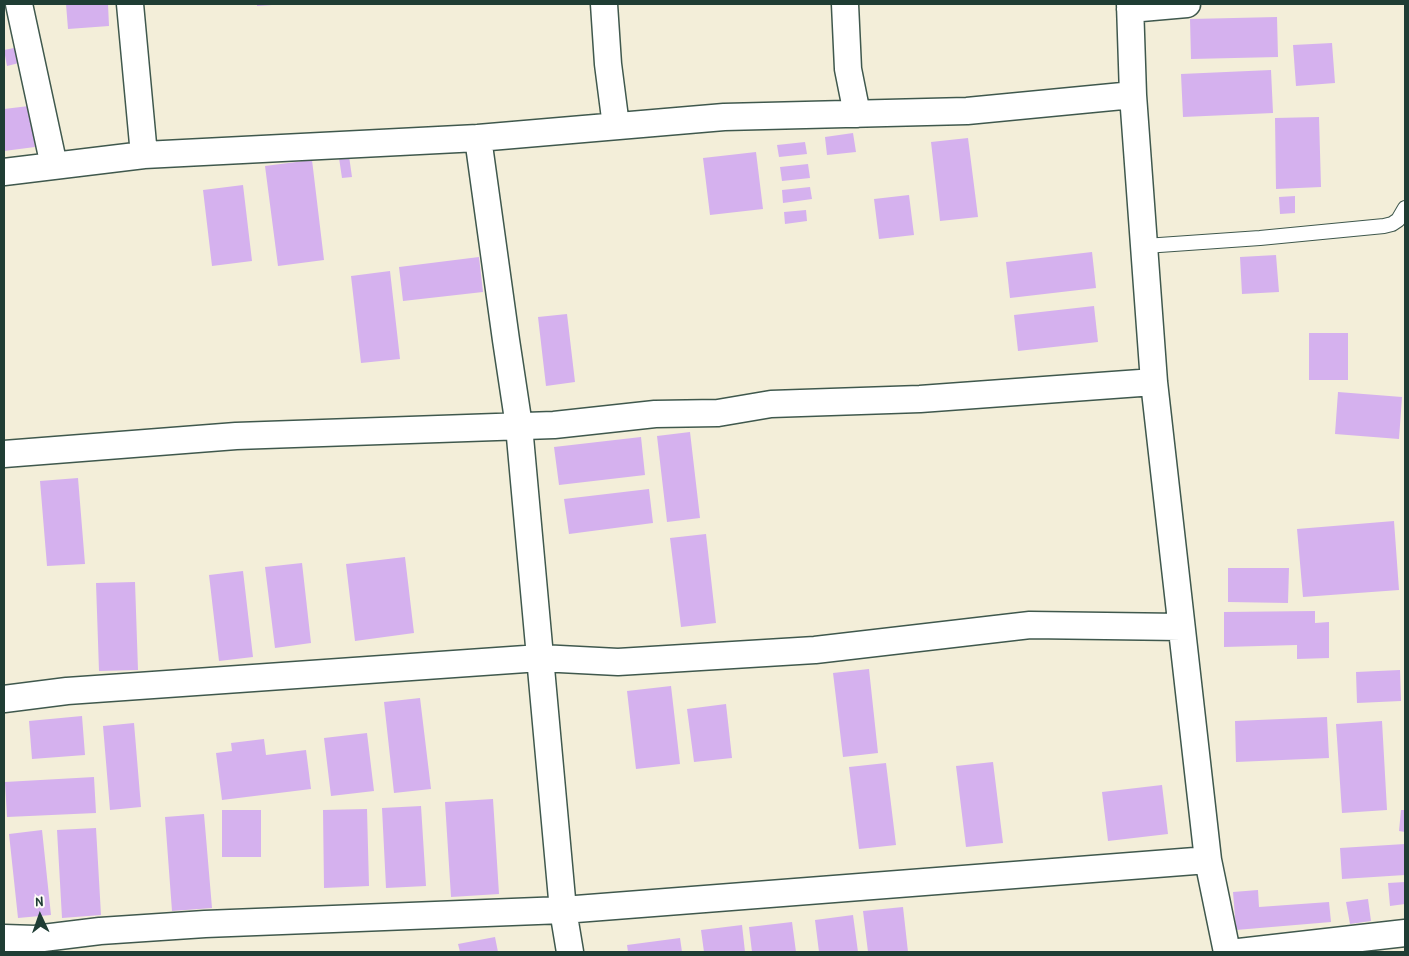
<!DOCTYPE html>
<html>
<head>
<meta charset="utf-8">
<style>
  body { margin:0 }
  #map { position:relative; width:1409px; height:956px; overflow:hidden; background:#f3eed9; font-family:"Patrick Hand",sans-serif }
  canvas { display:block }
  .frame { position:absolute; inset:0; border:5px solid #1f3d34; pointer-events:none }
  .north { position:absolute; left:15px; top:891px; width:50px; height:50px; -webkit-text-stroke:4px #fdfcf7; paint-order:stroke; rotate:357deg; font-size:14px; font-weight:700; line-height:20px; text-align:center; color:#1f3d34 }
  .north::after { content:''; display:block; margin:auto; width:18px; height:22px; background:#1f3d34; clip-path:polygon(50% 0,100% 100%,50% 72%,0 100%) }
</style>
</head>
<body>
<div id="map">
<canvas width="1409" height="956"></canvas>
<div class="frame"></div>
<div class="north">N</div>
</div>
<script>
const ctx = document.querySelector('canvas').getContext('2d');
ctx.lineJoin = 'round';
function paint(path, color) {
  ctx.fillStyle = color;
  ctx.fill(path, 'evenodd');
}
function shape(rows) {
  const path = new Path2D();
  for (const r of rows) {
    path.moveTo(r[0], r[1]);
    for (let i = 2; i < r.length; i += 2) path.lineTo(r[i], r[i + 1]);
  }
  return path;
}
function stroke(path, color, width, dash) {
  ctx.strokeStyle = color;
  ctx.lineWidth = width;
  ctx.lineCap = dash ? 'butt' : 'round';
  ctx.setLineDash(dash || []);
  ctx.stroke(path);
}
paint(shape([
  [66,4,108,4,109,26,68,29],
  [257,4,272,4,272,5,257,6],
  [1277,17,1278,57,1191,59,1190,19],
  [1332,43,1335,83,1296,86,1293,45],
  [19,47,23,62,7,66,4,50],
  [1271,70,1273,113,1183,117,1181,74],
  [29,106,35,147,4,151,4,109],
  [1319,117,1321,187,1276,189,1275,118],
  [853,133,856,152,827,155,825,137],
  [968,138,978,217,940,221,931,142],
  [805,142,807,154,779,157,777,145],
  [756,152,763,209,710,215,703,158],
  [349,156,352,177,342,178,339,158],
  [312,160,324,260,278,266,265,166],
  [808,164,810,178,782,181,780,167],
  [243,185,252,261,212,266,203,190],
  [810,187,812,199,783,203,782,190],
  [909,195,914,235,879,239,874,199],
  [1295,196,1295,213,1280,214,1279,197],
  [806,210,807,221,785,224,784,212],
  [1092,252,1096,288,1010,298,1006,262],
  [1276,255,1279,292,1242,294,1240,257],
  [479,257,483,292,403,301,399,267],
  [390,271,400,359,361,363,351,276],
  [1094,306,1098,342,1018,351,1014,315],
  [567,314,575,382,546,386,538,317],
  [1309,333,1348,333,1348,380,1309,380],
  [1338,392,1402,397,1399,439,1335,434],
  [690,432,700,518,667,522,657,436],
  [641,437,645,475,559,485,554,447],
  [78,478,85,564,47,566,40,481],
  [649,489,653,523,569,534,564,499],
  [1394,521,1399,590,1303,597,1297,529],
  [706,534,716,623,681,627,670,538],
  [405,557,414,633,355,641,346,564],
  [302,563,311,643,275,648,265,567],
  [1228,568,1289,568,1288,603,1228,602],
  [243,571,253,657,219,661,209,575],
  [135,582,138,670,99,671,96,583],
  [1315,611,1315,623,1329,622,1329,658,1297,659,1297,645,1224,647,1224,612],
  [869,669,878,753,843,757,833,673],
  [1400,670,1401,701,1357,703,1356,672],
  [671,686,680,764,636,769,627,691],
  [420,698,431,789,394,793,384,702],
  [726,704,732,758,694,762,687,709],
  [82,716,85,755,32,759,29,721],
  [1327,717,1329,758,1236,762,1235,721],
  [1382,721,1387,810,1342,813,1336,724],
  [134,723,141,807,110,810,103,726],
  [367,733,374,791,331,796,324,738],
  [264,739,266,755,306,750,311,789,222,800,216,753,232,751,231,743],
  [993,762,1003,843,966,847,956,766],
  [886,763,896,845,859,849,849,767],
  [94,777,96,813,7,817,5,782],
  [1162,785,1168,834,1108,841,1102,792],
  [493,799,499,894,451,897,445,802],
  [421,806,426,886,386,888,382,808],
  [367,809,369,886,324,888,323,810],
  [222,810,261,810,261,857,222,857],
  [1401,810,1405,810,1405,832,1399,831],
  [204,814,212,908,172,911,165,817],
  [96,828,101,915,62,918,57,830],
  [42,830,51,915,18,918,9,834],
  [1405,844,1405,875,1342,879,1340,848],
  [1405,882,1405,904,1390,906,1388,883],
  [1258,890,1259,907,1329,902,1331,922,1236,930,1233,892],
  [1368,899,1371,921,1350,924,1346,902],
  [903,907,908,952,868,952,863,911],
  [853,915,858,952,819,952,815,920],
  [792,922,796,952,752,952,749,927],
  [742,925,745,952,704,952,701,930],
  [495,937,498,952,460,952,458,944],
  [680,938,682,952,628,952,627,945]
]), '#d5b1ee');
const service = shape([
  [1145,246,1260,238,1384,226,1392,224,1398,220,1405,208]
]);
const minor = shape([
  [19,4,54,166],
  [130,4,144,155],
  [604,4,608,64,616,126],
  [845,4,848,69,857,114],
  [1130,4,1133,95,1154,382,1208,860,1227,952],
  [1130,9,1187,4],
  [478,138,506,340,519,426,563,910,570,952],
  [4,172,144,155,478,138,724,117,967,111,1133,95],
  [4,454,236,436,554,425,655,414,718,413,771,404,920,399,1154,382],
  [4,699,67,691,540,658,618,662,815,650,1030,625,1181,627],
  [4,938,35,939,100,931,205,924,563,910,1208,860],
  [1239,952,1405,933]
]);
stroke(service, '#3f584d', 16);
stroke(minor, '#3f584d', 29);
stroke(service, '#fff', 14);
stroke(minor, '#fff', 26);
</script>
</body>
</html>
